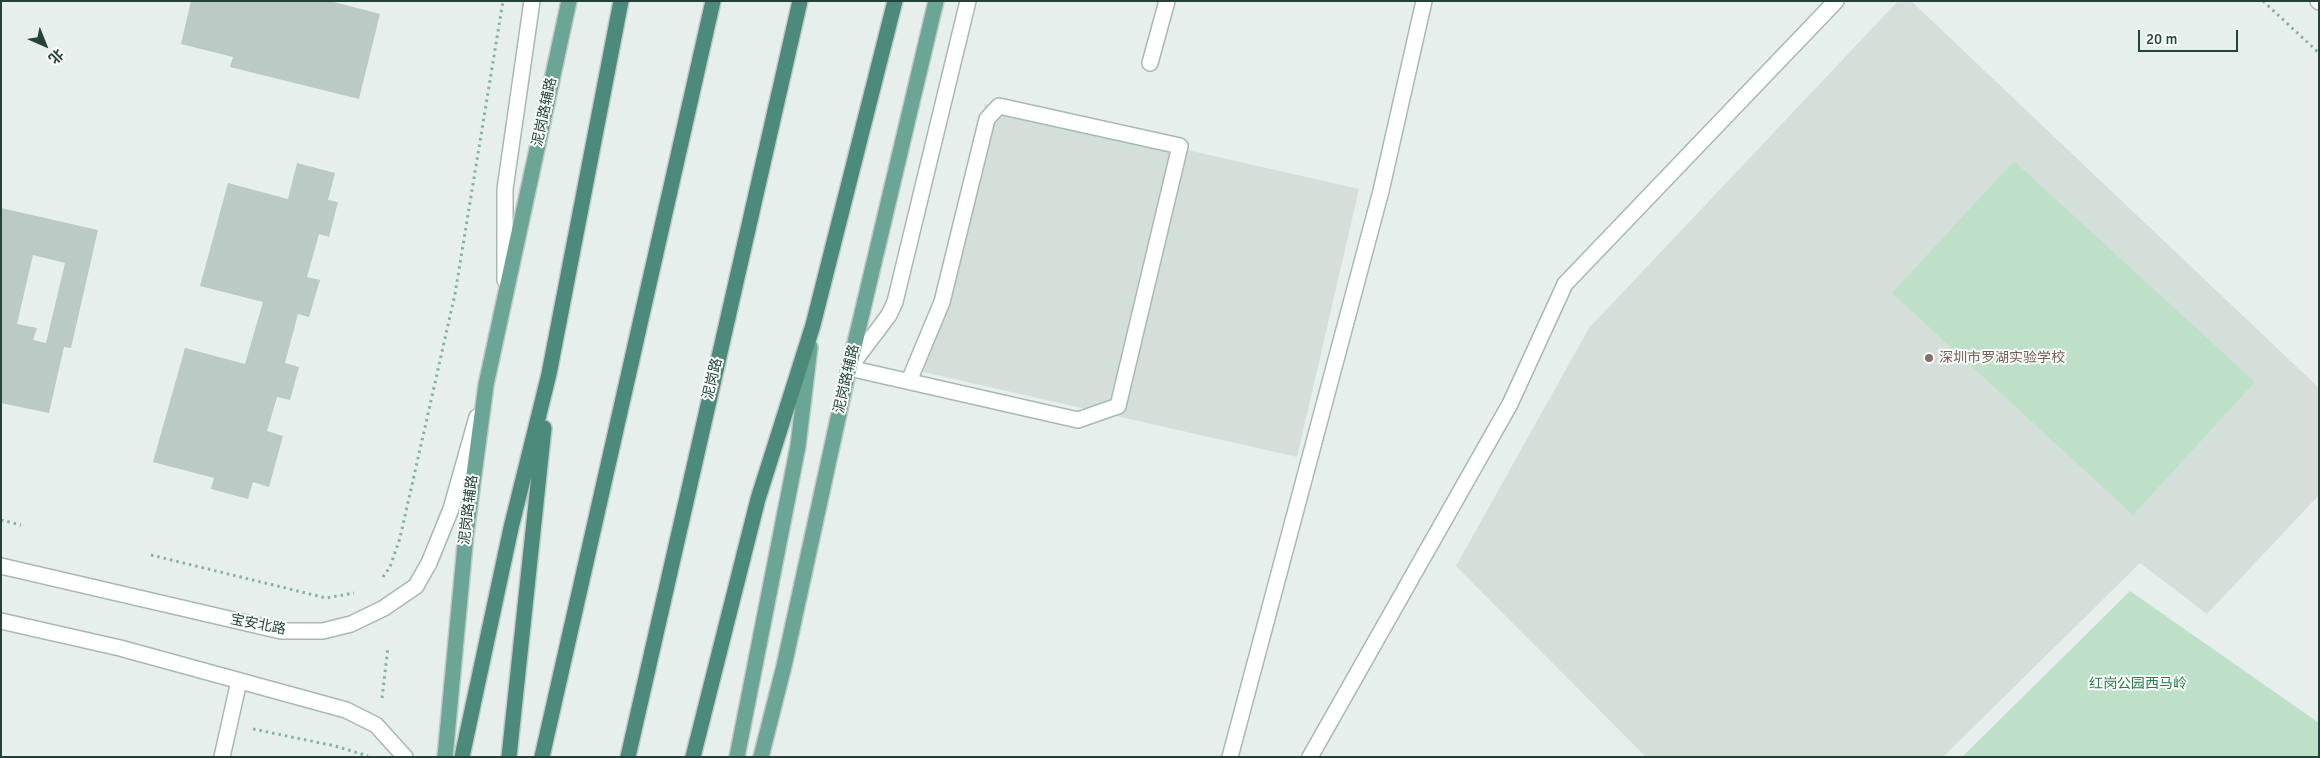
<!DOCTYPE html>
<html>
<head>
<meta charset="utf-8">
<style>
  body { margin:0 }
  #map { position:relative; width:2320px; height:758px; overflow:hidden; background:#e6efeb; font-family:Signika,"Noto Sans SC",sans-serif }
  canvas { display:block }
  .frame { position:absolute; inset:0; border:2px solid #24423a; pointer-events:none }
  .north { position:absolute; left:20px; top:20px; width:50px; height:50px; -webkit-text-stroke:4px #f7fbf9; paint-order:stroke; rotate:136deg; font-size:14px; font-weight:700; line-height:20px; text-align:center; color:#24423a }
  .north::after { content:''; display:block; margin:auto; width:18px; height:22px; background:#24423a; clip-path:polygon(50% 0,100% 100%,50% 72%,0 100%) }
  .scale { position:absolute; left:2138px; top:30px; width:100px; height:22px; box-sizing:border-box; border:2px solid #24423a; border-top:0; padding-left:6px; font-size:15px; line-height:18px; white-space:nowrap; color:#24423a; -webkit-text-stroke:4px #f7fbf9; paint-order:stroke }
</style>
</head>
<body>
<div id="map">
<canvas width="2320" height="758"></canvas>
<div class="frame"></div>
<div class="north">北</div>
<div class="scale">20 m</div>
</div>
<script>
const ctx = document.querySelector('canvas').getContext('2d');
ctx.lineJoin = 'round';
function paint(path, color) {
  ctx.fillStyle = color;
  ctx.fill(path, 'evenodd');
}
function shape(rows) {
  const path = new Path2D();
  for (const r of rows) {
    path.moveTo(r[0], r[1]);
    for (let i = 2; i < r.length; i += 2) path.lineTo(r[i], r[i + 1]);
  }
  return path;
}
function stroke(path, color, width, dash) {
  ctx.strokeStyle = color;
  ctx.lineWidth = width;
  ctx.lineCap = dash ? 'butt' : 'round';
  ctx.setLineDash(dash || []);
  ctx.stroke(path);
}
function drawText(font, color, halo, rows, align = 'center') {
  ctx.font = font + ' Signika,"Noto Sans SC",sans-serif';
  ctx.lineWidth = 4;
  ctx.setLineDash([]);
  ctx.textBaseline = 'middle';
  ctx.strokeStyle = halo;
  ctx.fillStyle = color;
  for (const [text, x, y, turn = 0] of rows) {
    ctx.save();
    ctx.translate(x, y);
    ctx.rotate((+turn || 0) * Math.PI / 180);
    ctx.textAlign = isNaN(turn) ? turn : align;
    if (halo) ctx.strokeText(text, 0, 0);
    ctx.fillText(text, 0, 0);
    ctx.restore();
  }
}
paint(shape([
  [1898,1,1911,1,2319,388,2319,495,2207,614,2140,563,1943,757,1646,757,1456,566,1589,328],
  [985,104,1359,189,1297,457,923,372]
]), '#d4dfda');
paint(shape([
  [2014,161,2255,382,2133,515,1892,293],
  [2130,591,2319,723,2319,757,1962,757]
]), '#bfe0c8');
paint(shape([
  [191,1,330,1,380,14,359,99,230,67,233,57,181,44],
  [297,163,335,173,328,200,338,202,329,237,319,234,307,277,320,280,309,317,298,314,285,363,299,367,290,400,277,397,267,431,283,436,269,487,253,482,248,499,211,489,214,478,153,462,185,348,245,364,263,302,200,286,228,183,288,199],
  [1,208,98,230,71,348,64,347,49,413,1,403],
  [33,255,65,263,46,343,33,340,37,328,17,324]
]), '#bbcac4');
const service = shape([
  [1150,63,1167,1],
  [505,280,505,189,532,1],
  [909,381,942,302,987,119,999,106,1180,146,1118,406,1078,420,849,368,889,315,895,302,968,1],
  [222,757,239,681]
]);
const minor = shape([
  [1230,757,1381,191,1424,1],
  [1310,757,1510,404,1565,284,1836,1]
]);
const tertiary = shape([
  [1,566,281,631,323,631,351,624,384,608,416,586,429,563,451,509,477,417],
  [1,621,120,648,346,710,376,725,405,757]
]);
const secondary = shape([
  [2318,1,2319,2]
]);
const primary = shape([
  [445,757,466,534,486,385,569,1],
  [737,757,798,446,810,347],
  [761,757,784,666,849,368,936,1]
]);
const trunk = shape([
  [462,757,511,528,549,374,621,1],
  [509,757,544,428],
  [542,757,713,1],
  [628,757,800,1],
  [693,757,758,499,813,325,895,1]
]);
stroke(service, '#a8b8b2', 18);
stroke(minor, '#a8b8b2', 18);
stroke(tertiary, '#a8b8b2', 18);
stroke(secondary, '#a4bbb3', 18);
stroke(primary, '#c2cac8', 18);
stroke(trunk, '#c2cac8', 18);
stroke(shape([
  [2263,1,2319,53],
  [1,520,21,525],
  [151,555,326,598,354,593],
  [383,577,390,567,400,538,455,294,503,1],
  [382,698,388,647],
  [253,729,335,746,368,756]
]), '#86b3a5', 3, [2.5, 4]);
stroke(service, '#fff', 15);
stroke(minor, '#fff', 15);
stroke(tertiary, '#fff', 15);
stroke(secondary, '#fff', 15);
stroke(primary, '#6aa596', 15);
stroke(trunk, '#4c8a7c', 15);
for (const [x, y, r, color] of [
  [1929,358,5,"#8d6e63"]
]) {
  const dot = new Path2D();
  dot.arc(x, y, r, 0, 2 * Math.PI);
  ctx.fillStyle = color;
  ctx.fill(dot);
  stroke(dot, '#f7fbf9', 2);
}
drawText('14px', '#24423a', '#f7fbf9', [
  ["泥岗路辅路",545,112,-78],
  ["泥岗路",713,379,-77],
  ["泥岗路辅路",847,379,-77],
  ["泥岗路辅路",469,510,-83],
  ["宝安北路",258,625,11]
]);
drawText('14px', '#785e54', '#f7fbf9', [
  ["深圳市罗湖实验学校",1939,358]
], 'left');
drawText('14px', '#2d7a4b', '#f7fbf9', [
  ["红岗公园西马岭",2138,684]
]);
</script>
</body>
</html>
